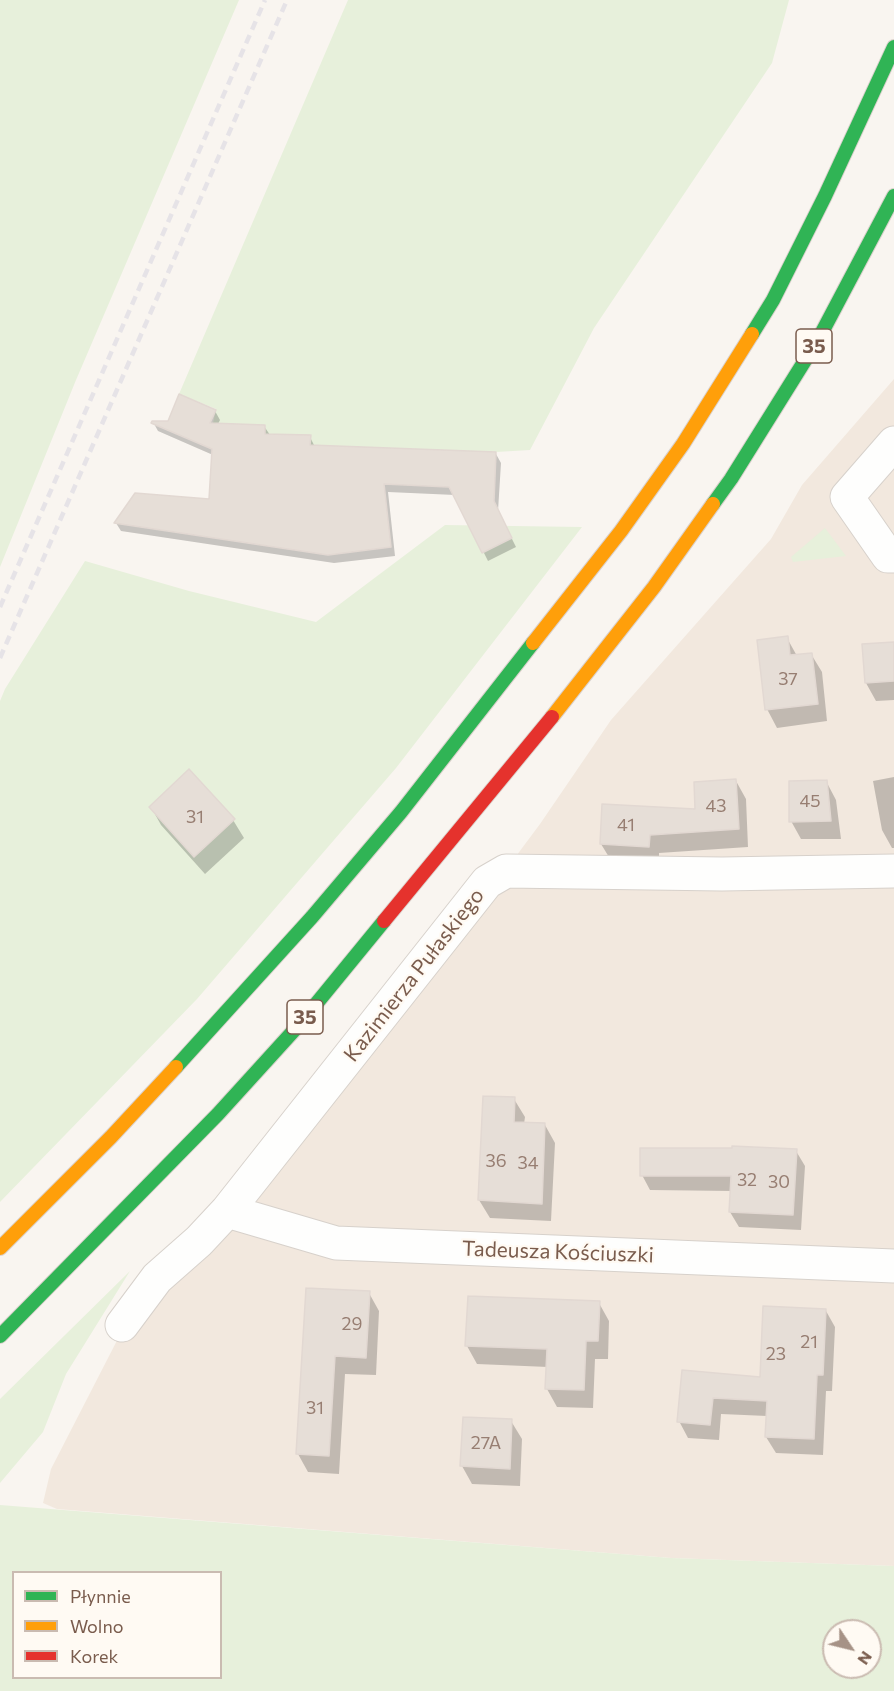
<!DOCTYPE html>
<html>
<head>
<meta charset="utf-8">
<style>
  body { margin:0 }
  #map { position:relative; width:894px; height:1691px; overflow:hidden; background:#f9f5f0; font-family:Commissioner,sans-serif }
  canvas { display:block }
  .legend { position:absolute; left:12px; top:1571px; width:210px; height:108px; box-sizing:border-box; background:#fffaf3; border:2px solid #cabbb1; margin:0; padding:8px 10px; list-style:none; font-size:18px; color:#7a5c4d }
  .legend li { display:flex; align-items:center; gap:12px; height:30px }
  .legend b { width:30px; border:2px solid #cabbb1 }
  .north { position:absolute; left:822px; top:1619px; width:60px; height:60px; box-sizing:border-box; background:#fffaf3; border:2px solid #cabbb1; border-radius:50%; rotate:125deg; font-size:16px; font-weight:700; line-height:24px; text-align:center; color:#7a5c4d }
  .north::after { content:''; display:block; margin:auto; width:21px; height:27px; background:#a69286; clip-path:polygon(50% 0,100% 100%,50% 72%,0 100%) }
</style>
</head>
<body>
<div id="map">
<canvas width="894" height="1691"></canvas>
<ul class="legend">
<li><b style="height:8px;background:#30b455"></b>Płynnie</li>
<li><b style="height:8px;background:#ff9f0a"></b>Wolno</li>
<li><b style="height:8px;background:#e5322d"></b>Korek</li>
</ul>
<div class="north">N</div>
</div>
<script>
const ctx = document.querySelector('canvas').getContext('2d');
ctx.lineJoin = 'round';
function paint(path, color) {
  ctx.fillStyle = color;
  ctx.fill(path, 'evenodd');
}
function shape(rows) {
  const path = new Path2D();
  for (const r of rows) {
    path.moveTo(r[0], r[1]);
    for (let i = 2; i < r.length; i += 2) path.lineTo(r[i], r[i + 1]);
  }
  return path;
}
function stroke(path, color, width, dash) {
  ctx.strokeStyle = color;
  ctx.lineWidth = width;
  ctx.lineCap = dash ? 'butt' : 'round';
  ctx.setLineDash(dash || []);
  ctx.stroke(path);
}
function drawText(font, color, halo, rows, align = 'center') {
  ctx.font = font + ' Commissioner,sans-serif';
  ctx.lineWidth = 4.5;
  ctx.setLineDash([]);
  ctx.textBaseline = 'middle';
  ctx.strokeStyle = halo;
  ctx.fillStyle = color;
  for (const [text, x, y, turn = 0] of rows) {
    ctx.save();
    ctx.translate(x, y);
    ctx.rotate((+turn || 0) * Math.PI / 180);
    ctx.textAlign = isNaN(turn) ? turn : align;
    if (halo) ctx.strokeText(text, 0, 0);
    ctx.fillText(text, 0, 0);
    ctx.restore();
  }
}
paint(shape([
  [894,379,894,1566,671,1558,57,1509,43,1503,51,1469,126,1323,502,875,540,824,611,720,771,539,802,485]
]), '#f2e8de');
paint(shape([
  [0,0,239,0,76,380,0,567],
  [348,0,789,0,772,63,594,328,530,450,496,452,310,445,310,435,265,434,265,425,213,423,216,409,179,394],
  [445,525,582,527,396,768,197,999,0,1202,0,701,5,689,85,561,189,591,316,622],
  [825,528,846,556,793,562,791,557],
  [130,1271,66,1374,43,1432,0,1483,0,1399],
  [0,1505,671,1558,894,1566,894,1691,0,1691],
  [14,1572,220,1572,220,1678,14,1678],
  [834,1631,870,1631,870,1667,834,1667]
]), '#e7f0db');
paint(shape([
  [215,411,220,420,218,424,264,426,270,435,310,437,315,447,496,454,501,463,498,511,516,547,488,561,455,495,388,492,395,556,334,563,121,531,116,523,211,501,213,455,158,431,153,422,168,423],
  [787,638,797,656,811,654,822,672,827,721,777,728,767,709],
  [894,643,894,700,876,701,866,683],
  [894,777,894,848,892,848,882,830,873,781],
  [736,781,746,799,748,847,659,853,659,865,612,862,601,844,697,811],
  [826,781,836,800,841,839,801,839,791,821],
  [151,807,233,820,244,838,205,874,161,825],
  [514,1099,525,1117,524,1124,545,1125,555,1143,551,1221,490,1218,479,1200],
  [796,1151,805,1166,801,1230,739,1227,730,1212,731,1191,650,1190,642,1175],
  [308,1290,369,1293,379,1311,376,1375,345,1374,339,1474,308,1472,298,1454],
  [599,1303,609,1321,608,1359,595,1359,593,1408,557,1407,547,1389,548,1367,477,1364,467,1346],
  [826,1311,835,1327,832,1391,826,1391,823,1455,776,1453,766,1437,767,1416,721,1414,719,1440,688,1438,679,1421,683,1372,761,1379],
  [511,1421,522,1439,520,1486,472,1484,462,1466]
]), '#0003');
const building = shape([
  [179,394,216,410,210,423,265,425,265,434,311,435,310,445,496,452,494,501,512,538,482,553,449,487,384,484,391,547,328,555,114,523,135,493,209,499,212,449,151,423,152,421,168,421,179,394],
  [788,636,790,655,812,653,818,704,765,710,757,640,788,636],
  [894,642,894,681,865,683,862,644,894,642],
  [189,769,235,819,194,857,149,807,189,769],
  [736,779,739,829,650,835,649,847,600,844,602,804,695,809,694,782,736,779],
  [827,780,831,821,789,822,789,781,827,780],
  [483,1096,515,1097,514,1122,545,1123,542,1204,478,1200,483,1096],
  [732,1146,797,1149,793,1215,729,1212,731,1176,640,1176,640,1148,732,1148,732,1146],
  [306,1288,370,1291,366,1358,335,1356,329,1456,296,1454,306,1288],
  [468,1296,600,1301,598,1341,586,1341,584,1390,545,1389,547,1349,465,1346,468,1296],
  [763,1306,826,1309,823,1375,817,1375,814,1439,765,1437,767,1401,713,1398,710,1425,677,1422,682,1370,760,1377,763,1306],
  [463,1417,512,1419,510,1469,460,1466,463,1417]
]);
paint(building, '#e6ded7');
stroke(building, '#e2d8d2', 1.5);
const street = shape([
  [894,443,847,497,888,556,894,556],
  [227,1211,336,1243,894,1266],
  [122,1325,157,1278,199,1241,227,1211,487,882,506,871,722,874,894,871]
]);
const fast = shape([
  [752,334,773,300,825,196,894,47],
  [713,504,731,479,819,338,894,196],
  [176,1067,312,917,401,812,533,643],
  [0,1336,218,1114,298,1026,384,921]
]);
const slow = shape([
  [533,643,621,531,683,444,752,334],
  [552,717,654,587,713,504],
  [0,1248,111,1137,176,1067]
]);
const jam = shape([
  [384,921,552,717]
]);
stroke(street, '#d7d1cb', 35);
stroke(fast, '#dad1cc', 16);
stroke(slow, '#dad1cc', 16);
stroke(jam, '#dad1cc', 16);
stroke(street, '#fefefd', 33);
stroke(fast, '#30b455', 14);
stroke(slow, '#ff9f0a', 14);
stroke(jam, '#e5322d', 14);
stroke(shape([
  [0,607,265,0],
  [0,658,287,0]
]), '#e6e3e7', 4.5, [9, 6]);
drawText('18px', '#977e72', null, [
  ["37",788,679],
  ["45",810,801],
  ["43",716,806],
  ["31",195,817],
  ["41",626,825],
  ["36",496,1161],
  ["34",528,1163],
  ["32",747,1180],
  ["30",779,1182],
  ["29",352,1324],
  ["21",809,1342],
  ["23",776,1354],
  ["31",315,1408],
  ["27A",486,1443]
]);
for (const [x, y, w] of [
  [814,346,36],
  [305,1017,36]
]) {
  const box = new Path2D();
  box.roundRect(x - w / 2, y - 17, w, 34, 4.5);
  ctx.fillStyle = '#fffaf3';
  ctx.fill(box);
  stroke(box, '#7a5c4d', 1.5);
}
drawText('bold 20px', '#7a5c4d', null, [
  ["35",814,346],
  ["35",305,1017]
]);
drawText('21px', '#7a5c4d', '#fffaf3', [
  ["Kazimierza Pułaskiego",414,975,-52],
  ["Tadeusza Kościuszki",558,1252,2]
]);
</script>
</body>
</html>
